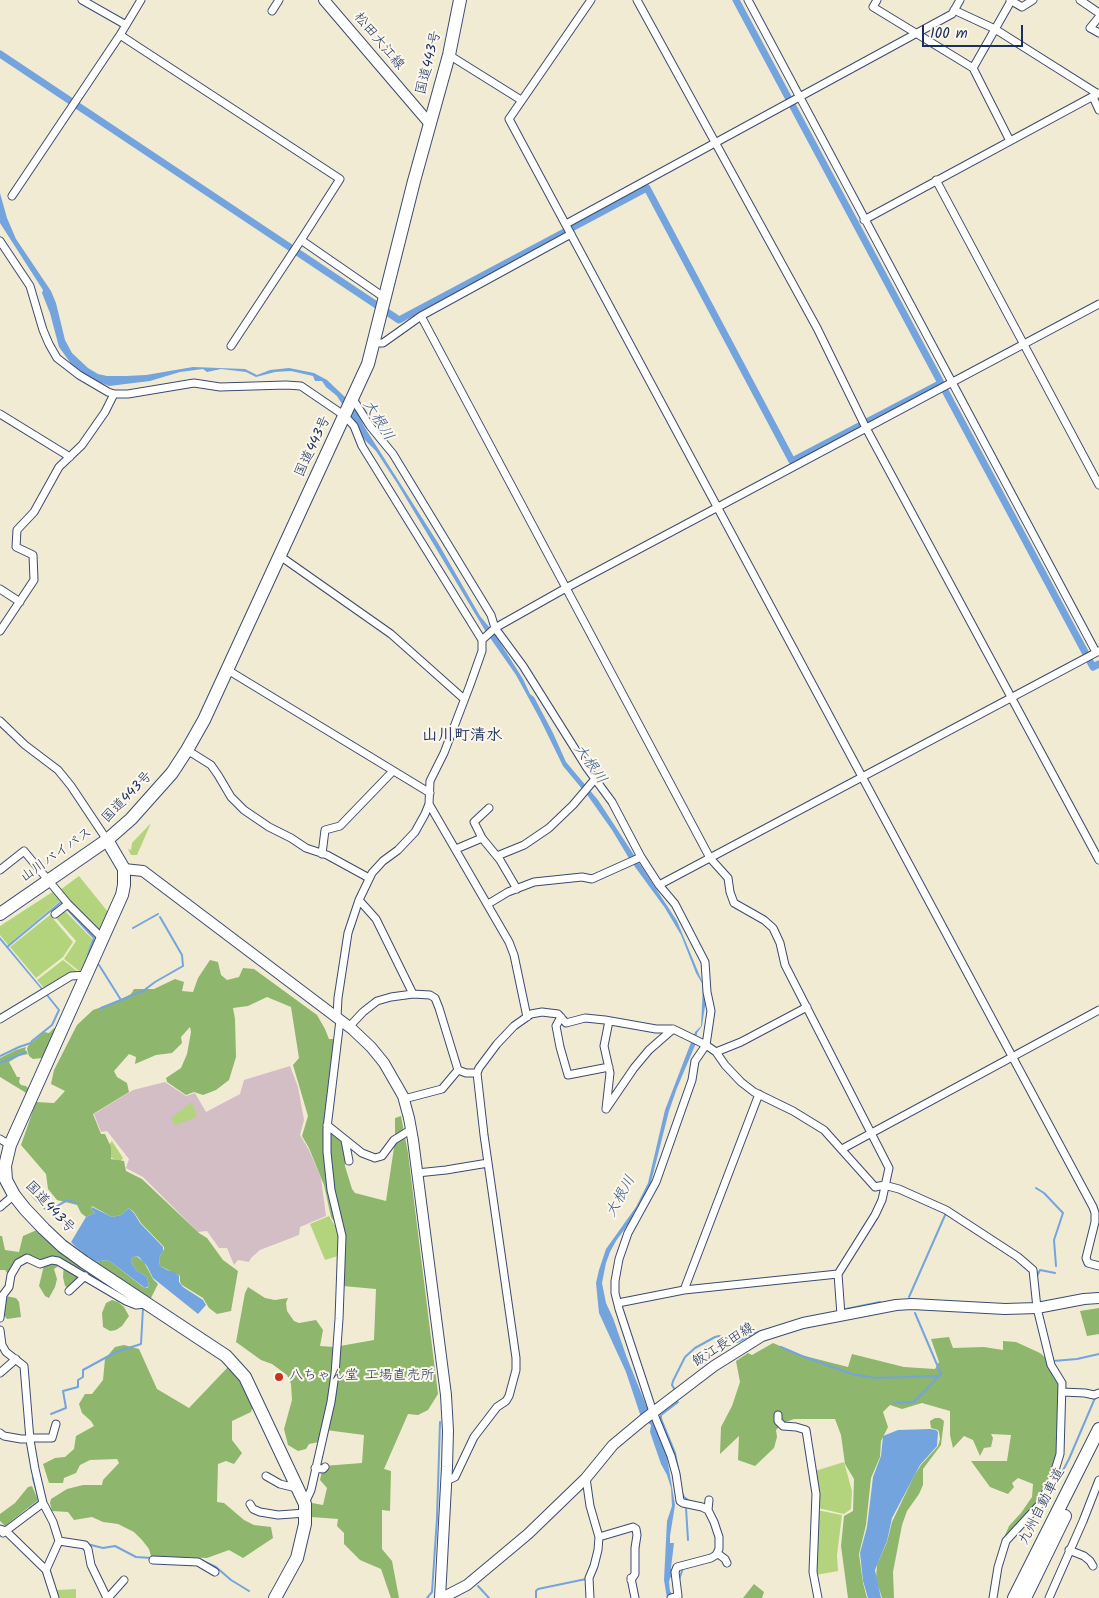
<!DOCTYPE html>
<html>
<head>
<meta charset="utf-8">
<style>
  body { margin:0 }
  #map { position:relative; width:1099px; height:1598px; overflow:hidden; background:#f2ebd4; font-family:Kalam,sans-serif }
  canvas { display:block }
  .scale { position:absolute; left:922px; top:25px; width:101px; height:22px; box-sizing:border-box; border:2px solid #1b2f5e; border-top:0; padding-left:6px; font-size:15px; line-height:18px; white-space:nowrap; color:#1b2f5e; -webkit-text-stroke:4px #fbf7ec; paint-order:stroke }
</style>
</head>
<body>
<div id="map">
<canvas width="1099" height="1598"></canvas>
<div class="scale">100 m</div>
</div>
<script>
const ctx = document.querySelector('canvas').getContext('2d');
ctx.lineJoin = 'round';
function paint(path, color) {
  ctx.fillStyle = color;
  ctx.fill(path, 'evenodd');
}
function shape(rows) {
  const path = new Path2D();
  for (const r of rows) {
    path.moveTo(r[0], r[1]);
    for (let i = 2; i < r.length; i += 2) path.lineTo(r[i], r[i + 1]);
  }
  return path;
}
function stroke(path, color, width, dash) {
  ctx.strokeStyle = color;
  ctx.lineWidth = width;
  ctx.lineCap = dash ? 'butt' : 'round';
  ctx.setLineDash(dash || []);
  ctx.stroke(path);
}
function drawText(font, color, halo, rows, align = 'center') {
  ctx.font = font + ' Kalam,"Klee One",sans-serif';
  ctx.lineWidth = 4;
  ctx.setLineDash([]);
  ctx.textBaseline = 'middle';
  ctx.strokeStyle = halo;
  ctx.fillStyle = color;
  for (const [text, x, y, turn = 0] of rows) {
    ctx.save();
    ctx.translate(x, y);
    ctx.rotate((+turn || 0) * Math.PI / 180);
    ctx.textAlign = isNaN(turn) ? turn : align;
    if (halo) ctx.strokeText(text, 0, 0);
    ctx.fillText(text, 0, 0);
    ctx.restore();
  }
}
paint(shape([
  [290,1066,298,1087,304,1120,300,1135,309,1150,321,1178,326,1216,300,1227,299,1235,260,1250,251,1258,249,1262,238,1260,234,1265,227,1248,219,1248,207,1231,198,1232,143,1177,126,1168,129,1159,107,1131,101,1132,94,1114,133,1090,165,1082,186,1096,195,1093,206,1112,240,1094,244,1080]
]), '#d2bec4');
paint(shape([
  [151,823,137,855,131,855,128,849,131,850,132,843],
  [79,876,108,912,99,933,70,903,60,890],
  [54,891,61,900,8,945,0,935,0,926],
  [64,910,95,942,84,968,79,971,64,959,76,941,55,917],
  [50,915,73,942,63,957,36,978,10,947],
  [63,960,77,971,45,989,37,980],
  [192,1102,197,1117,175,1125,171,1118],
  [112,1141,123,1158,120,1162,102,1153],
  [329,1216,339,1232,338,1256,325,1260,310,1224],
  [844,1462,852,1491,851,1509,844,1514,818,1508,815,1471],
  [817,1510,842,1515,837,1555,838,1571,816,1575],
  [76,1589,76,1598,59,1598,56,1590]
]), '#b3d47c');
paint(shape([
  [210,960,218,962,221,975,227,980,239,977,243,968,254,969,317,1015,325,1029,329,1039,335,1039,326,1127,339,1229,331,1217,324,1185,309,1148,302,1136,308,1116,293,1065,299,1058,291,1007,267,997,248,1006,233,1008,235,1019,236,1057,229,1080,216,1090,203,1095,194,1092,186,1095,167,1082,166,1078,181,1068,187,1054,191,1032,190,1027,181,1037,182,1043,172,1053,156,1055,135,1064,136,1057,129,1054,114,1071,117,1077,127,1083,129,1092,93,1114,101,1134,105,1134,111,1147,111,1159,124,1161,126,1171,142,1179,199,1233,207,1238,223,1260,238,1271,231,1311,217,1314,209,1308,203,1298,182,1285,180,1282,180,1276,160,1266,159,1258,164,1249,164,1247,141,1223,134,1212,129,1208,121,1215,112,1217,92,1206,91,1209,95,1213,86,1217,81,1213,77,1205,57,1200,48,1189,46,1174,21,1145,36,1102,54,1103,65,1091,51,1084,54,1070,77,1025,93,1010,116,1002,131,994,134,989,154,989,175,979,184,982,182,991,193,992,198,978],
  [54,1028,56,1029,53,1041,48,1043,50,1046,47,1048,42,1058,33,1059,29,1056,27,1049,28,1046,44,1032,49,1033],
  [26,1047,25,1050,28,1054,19,1056,9,1062,17,1077,20,1077,19,1082,21,1085,26,1086,31,1091,28,1094,0,1077,0,1058,16,1050],
  [401,1116,408,1153,438,1394,428,1410,418,1415,408,1414,384,1469,391,1471,390,1511,382,1510,382,1549,392,1561,399,1598,391,1598,381,1569,360,1560,344,1544,344,1533,337,1526,338,1519,311,1517,312,1503,323,1505,327,1488,320,1480,323,1466,362,1463,364,1435,326,1430,340,1346,374,1340,376,1289,343,1286,344,1232,335,1199,329,1156,331,1150,329,1130,340,1139,345,1150,345,1166,352,1189,355,1193,386,1201,395,1141,395,1118],
  [39,1229,132,1300,126,1299,88,1276,72,1289,65,1286,63,1277,64,1262,54,1269,57,1279,55,1287,49,1298,45,1296,39,1286,45,1261,40,1262,30,1256,9,1275,5,1270,0,1270,0,1236,2,1236,5,1250,19,1252,23,1236],
  [136,1256,144,1262,153,1279,158,1284,150,1300,94,1262,106,1260,111,1262,143,1287,147,1288,149,1286,147,1277,136,1270,131,1262,132,1258],
  [248,1287,265,1298,275,1300,288,1298,286,1303,287,1311,294,1321,299,1323,316,1320,323,1330,320,1346,334,1347,332,1382,319,1442,309,1444,306,1449,298,1451,288,1445,284,1429,292,1400,291,1384,287,1375,272,1364,261,1360,236,1342,245,1293],
  [0,1295,16,1298,19,1302,21,1317,7,1319,4,1315,0,1314],
  [112,1300,118,1302,124,1307,129,1316,122,1326,116,1330,110,1331,103,1327,102,1313,106,1303],
  [1099,1308,1099,1334,1087,1336,1080,1311],
  [949,1337,953,1348,984,1347,1003,1350,1003,1341,1016,1342,1040,1353,1047,1359,1060,1383,1059,1437,1056,1460,1042,1496,1031,1510,1012,1529,1003,1542,998,1560,1002,1542,1009,1526,1021,1513,1032,1497,1033,1484,1018,1478,1012,1483,1014,1487,1008,1494,1000,1491,990,1487,971,1461,1007,1461,1011,1435,991,1434,993,1438,991,1447,984,1448,980,1456,973,1440,964,1436,953,1448,950,1435,950,1411,922,1403,902,1409,890,1405,883,1412,888,1427,881,1441,880,1457,871,1478,866,1525,859,1554,863,1583,867,1598,848,1598,841,1546,844,1516,853,1511,854,1479,845,1464,841,1435,835,1419,794,1419,783,1423,776,1430,777,1437,774,1448,755,1466,738,1460,739,1436,720,1454,721,1427,732,1406,740,1382,736,1361,748,1353,752,1355,773,1343,801,1355,848,1367,852,1354,904,1367,935,1369,939,1362,931,1339],
  [124,1345,139,1349,157,1389,189,1408,229,1366,240,1378,253,1405,251,1412,232,1421,232,1440,242,1453,234,1464,226,1461,218,1464,217,1502,224,1503,244,1520,254,1525,271,1527,273,1538,243,1558,229,1550,207,1558,151,1556,149,1549,142,1540,134,1532,118,1524,103,1522,92,1517,74,1520,68,1512,52,1511,50,1503,51,1499,67,1489,83,1485,102,1485,103,1480,119,1463,117,1459,90,1460,80,1465,76,1473,64,1478,63,1483,49,1483,43,1464,55,1458,65,1457,74,1449,76,1436,94,1426,91,1421,82,1413,79,1404,85,1394,92,1394,103,1380,105,1359,115,1347],
  [935,1418,940,1418,944,1421,941,1445,923,1469,923,1485,919,1494,907,1511,902,1525,893,1572,894,1598,882,1598,876,1579,877,1565,887,1542,892,1522,914,1476,921,1465,938,1446,940,1439,939,1432,938,1430,931,1428,930,1421],
  [32,1486,38,1500,5,1526,0,1521,0,1514,15,1503,28,1487],
  [754,1584,764,1592,762,1598,743,1598]
]), '#8eb66c');
paint(shape([
  [0,193,7,218,16,239,51,291,56,303,65,340,72,353,88,368,98,374,107,376,126,376,146,375,193,367,245,369,257,375,270,370,289,368,314,373,327,380,346,398,355,409,365,428,438,543,480,616,494,633,523,679,530,694,534,697,553,733,566,762,598,800,677,921,704,986,705,1006,702,1026,697,1033,696,1043,677,1088,669,1111,650,1186,637,1212,616,1241,610,1252,606,1263,602,1283,606,1303,613,1318,627,1358,667,1457,675,1505,670,1536,670,1543,674,1543,671,1568,672,1576,670,1578,669,1582,670,1591,675,1598,667,1598,664,1580,667,1521,672,1506,671,1488,667,1475,661,1464,650,1432,651,1425,641,1417,626,1372,599,1313,596,1283,599,1270,606,1249,636,1207,648,1183,665,1110,695,1032,701,1026,703,985,696,973,681,935,665,908,630,860,612,830,588,796,563,766,540,719,516,675,486,632,397,483,376,451,364,439,337,396,326,387,322,381,315,381,313,376,291,371,275,372,256,377,246,372,221,369,207,372,203,369,180,372,150,381,109,386,91,379,72,365,59,347,50,313,42,293,43,290,0,223],
  [0,937,43,989,0,1016,0,1014,41,989,0,940],
  [28,1193,47,1210,51,1209,65,1200,72,1200,83,1205,68,1201,50,1211,46,1211],
  [92,1207,112,1217,121,1215,129,1208,134,1213,140,1223,163,1247,163,1251,159,1258,160,1266,167,1270,174,1272,179,1276,179,1282,183,1287,203,1300,206,1305,198,1314,153,1278,147,1266,139,1257,136,1256,132,1258,131,1262,136,1270,147,1277,149,1286,145,1288,111,1262,106,1260,95,1262,76,1247,71,1242,86,1217,95,1213,91,1209],
  [930,1429,936,1430,938,1432,937,1446,920,1465,892,1518,887,1541,875,1570,881,1598,868,1598,863,1581,860,1553,867,1527,873,1477,881,1456,883,1436,898,1430]
]), '#73a4dd');
stroke(shape([
  [66,908,94,938,88,955],
  [133,928,158,914],
  [7,947,61,902,64,905],
  [99,965,121,1000],
  [101,1008,143,991,155,982,183,966,182,955,160,917],
  [0,1056,19,1047,31,1043,32,1041,52,1025,59,1010,47,995,46,995],
  [0,1063,26,1052],
  [1036,1188,1044,1193,1063,1213,1054,1240,1056,1266],
  [1037,1276,1040,1270,1055,1273],
  [909,1297,946,1213],
  [846,1309,880,1302],
  [781,1347,802,1356,852,1374,875,1378,940,1376],
  [1053,1361,1077,1359,1099,1354],
  [675,1390,672,1385,673,1381,685,1357,695,1348,715,1337,719,1336,737,1342,758,1332,768,1329],
  [678,1402,661,1415,661,1419,675,1453,680,1478],
  [894,1403,914,1402,941,1374,915,1313],
  [51,1414,66,1408,63,1391,78,1387,78,1380,83,1377,83,1370,116,1352,141,1344,143,1308],
  [1052,1491,1069,1459,1095,1398],
  [682,1493,684,1497,688,1500],
  [30,1508,39,1501,33,1478],
  [686,1508,688,1540],
  [87,1544,103,1548,115,1546,136,1557,152,1558],
  [201,1560,216,1567,231,1580,249,1591],
  [679,1580,683,1568],
  [478,1586,489,1598],
  [427,1598,432,1592,437,1518,440,1422],
  [536,1598,536,1591,538,1589,586,1579]
]), '#73a4dd', 2);
stroke(shape([
  [736,0,1093,667,1099,664],
  [0,54,399,320,647,188,792,461,941,383]
]), '#73a4dd', 7);
const street = shape([
  [82,0,126,25],
  [591,0,509,119,1093,1207,1095,1213,1095,1222,1086,1258,1088,1263,1099,1266],
  [637,0,817,328,866,428,1099,860],
  [748,0,1096,652],
  [877,0,873,7,973,68,1010,141],
  [1010,0,1022,7,1033,0],
  [1080,0,1099,13],
  [954,10,995,29,1098,94],
  [272,11,279,0],
  [1099,17,1090,28,1099,33],
  [120,35,340,179,301,240,231,346],
  [449,55,521,100],
  [973,68,1011,1],
  [1093,97,1099,110],
  [936,180,1099,485],
  [12,196,120,35,141,0],
  [864,220,1099,93],
  [566,224,952,14,960,0],
  [301,240,385,298],
  [0,241,30,286,43,330,49,344,57,358,79,375,108,392,114,394,128,394,194,383,220,387,286,385,301,386,345,416,354,426,362,446,482,640,482,651,470,685,444,753,430,781,429,804,425,814,415,832,398,850,383,861,372,873,359,900,348,933,338,998,337,1017],
  [421,316,710,858,728,878,730,892,734,903,764,920,773,928,780,943,785,965,889,1168,882,1200,875,1215,838,1274,841,1315],
  [375,343,383,343,421,316,571,234],
  [353,399,370,426,393,454,491,615,495,628,523,666,587,768,612,802,641,857,659,885,675,904,705,962,707,992,711,1011,706,1045,695,1061,692,1080,656,1182,628,1233,619,1259,615,1281,615,1293,619,1309,653,1412,671,1456,676,1474,680,1501,683,1503,702,1507,708,1510,714,1522,719,1537,719,1549,716,1555,711,1558,677,1567,675,1572,678,1596,671,1598],
  [0,414,70,457],
  [280,556,391,634,464,699],
  [0,589,20,602],
  [0,631,34,580,33,555,16,547,17,530,34,512,59,467,82,445,105,412,114,394],
  [482,640,495,628,566,588,1099,304],
  [231,672,430,793],
  [0,721,25,745,58,770,71,786,107,840],
  [187,750,211,765,218,775,231,797,244,810,269,827,291,838,306,848,327,855,369,878],
  [429,804,509,942,514,955,527,1017],
  [482,838,474,822,489,808],
  [456,849,482,838,500,860,517,889],
  [322,854,325,830,340,826,393,771],
  [497,856,524,845,549,828,573,805,595,779],
  [0,870,24,851,68,904,103,939],
  [659,885,1099,651],
  [359,900,376,919,413,994],
  [488,904,508,892,534,882,582,877,592,879,641,857],
  [55,914,68,904],
  [561,1017,556,1026,560,1047,568,1075,609,1067],
  [0,1019,71,976,87,975],
  [349,1027,363,1012,377,1001,391,997,413,994,430,995,435,998,439,1008,458,1070,466,1073,477,1073],
  [716,1052,741,1042,807,1007],
  [404,1099,442,1089,458,1070],
  [606,1109,634,1068,649,1050,673,1029],
  [606,1109,610,1073,604,1046,609,1021],
  [327,1125,362,1153,375,1158,382,1156,394,1140,407,1132],
  [0,1139,10,1145],
  [345,1140,349,1161],
  [842,1149,1099,1010],
  [417,1173,446,1170,488,1163],
  [0,1207,14,1195],
  [684,1290,759,1094],
  [69,1291,85,1276],
  [618,1303,684,1290,838,1274],
  [0,1318,3,1295,9,1287,11,1275,18,1263,27,1258,40,1264,52,1260,58,1261,126,1301,136,1305,147,1304],
  [0,1330,2,1345,6,1352,24,1366,30,1440,35,1469,43,1503,53,1522,59,1541,46,1570],
  [0,1373,16,1359],
  [1062,1392,1085,1393,1094,1395,1099,1393],
  [778,1415,778,1421,783,1426,796,1427,806,1430,816,1494,813,1572,818,1598],
  [0,1433,4,1436,21,1439,30,1439],
  [30,1438,52,1438,56,1424],
  [315,1468,323,1469,325,1467],
  [266,1476,280,1484,292,1487,297,1487],
  [586,1478,590,1506,599,1537,598,1550,594,1566,589,1578,590,1598],
  [446,1481,455,1477,474,1437,497,1407,506,1401,509,1396,516,1370,516,1358,484,1135,477,1073,479,1068,497,1044,514,1026,531,1014,542,1012,558,1014,566,1023,585,1018,605,1020,656,1029,673,1029,706,1045,716,1052,725,1065,741,1082,754,1092,793,1111,824,1130,875,1187,884,1185,899,1189,946,1210,1018,1257,1033,1270,1037,1308,1051,1365,1062,1383,1060,1454,1052,1480,1040,1504,1006,1541,998,1567,993,1598],
  [305,1503,311,1490,331,1402,335,1374,339,1319,342,1236,331,1190,327,1152,327,1128,340,1020],
  [250,1504,253,1509,260,1512,278,1515,306,1513],
  [708,1510,709,1500],
  [0,1529,6,1531,46,1570,55,1598],
  [3,1533,43,1503],
  [599,1537,633,1527,636,1529,637,1535,635,1548,635,1574,631,1580],
  [59,1541,85,1545,88,1549,91,1565,107,1598],
  [1069,1550,1084,1556,1090,1561,1093,1566],
  [717,1553,725,1559,727,1563],
  [153,1560,198,1562,215,1572],
  [631,1578,635,1598],
  [108,1598,124,1580],
  [1049,1598,1083,1521,1099,1480]
]);
const secondary = shape([
  [324,0,430,124],
  [124,869,143,871,352,1029,371,1047,384,1063,403,1096,409,1118,413,1140,446,1395,448,1431,447,1467,440,1598],
  [442,1598,467,1585,528,1534,586,1478,613,1445,643,1420,714,1366,762,1336,803,1323,896,1305,912,1304,1005,1309,1037,1308,1084,1299,1099,1298]
]);
const highway = shape([
  [107,840,124,869,124,885,122,895,10,1145,5,1166,6,1180,14,1195,25,1209,44,1229,62,1246,84,1262,226,1356,245,1377,305,1504,305,1524,297,1558,275,1598],
  [0,914,107,840,131,819,172,773,187,750,204,720,368,364,414,181,449,55,460,0],
  [1014,1598,1099,1429],
  [1025,1598,1065,1516]
]);
stroke(street, '#3b4b70', 9);
stroke(secondary, '#3b4b70', 12);
stroke(highway, '#3b4b70', 14);
stroke(street, '#fff', 7);
stroke(secondary, '#fff', 10);
stroke(highway, '#fff', 12);
for (const [x, y, r, color] of [
  [279,1377,5,"#c8321e"]
]) {
  const dot = new Path2D();
  dot.arc(x, y, r, 0, 2 * Math.PI);
  ctx.fillStyle = color;
  ctx.fill(dot);
  stroke(dot, '#fbf7ec', 2);
}
drawText('14px', '#1b2f5e', '#fbf7ec', [
  ["松田大江線",378,42,50],
  ["国道443号",430,63,-76],
  ["国道443号",314,447,-65],
  ["国道443号",128,798,-46],
  ["山川バイパス",57,856,-35],
  ["国道443号",49,1208,47],
  ["飯江長田線",724,1346,-32],
  ["九州自動車道",1043,1507,-63]
]);
drawText('14px', '#1b2f5e', '#fbf7ec', [
  ["八ちゃん堂 工場直売所",289,1377]
], 'left');
drawText('italic 15px', '#3a588a', '#fbf7ec', [
  ["大根川",377,421,58],
  ["大根川",589,765,55],
  ["大根川",622,1197,-61]
]);
drawText('bold 16px', '#1b2f5e', '#fbf7ec', [
  ["山川町清水",462,737]
]);
</script>
</body>
</html>
